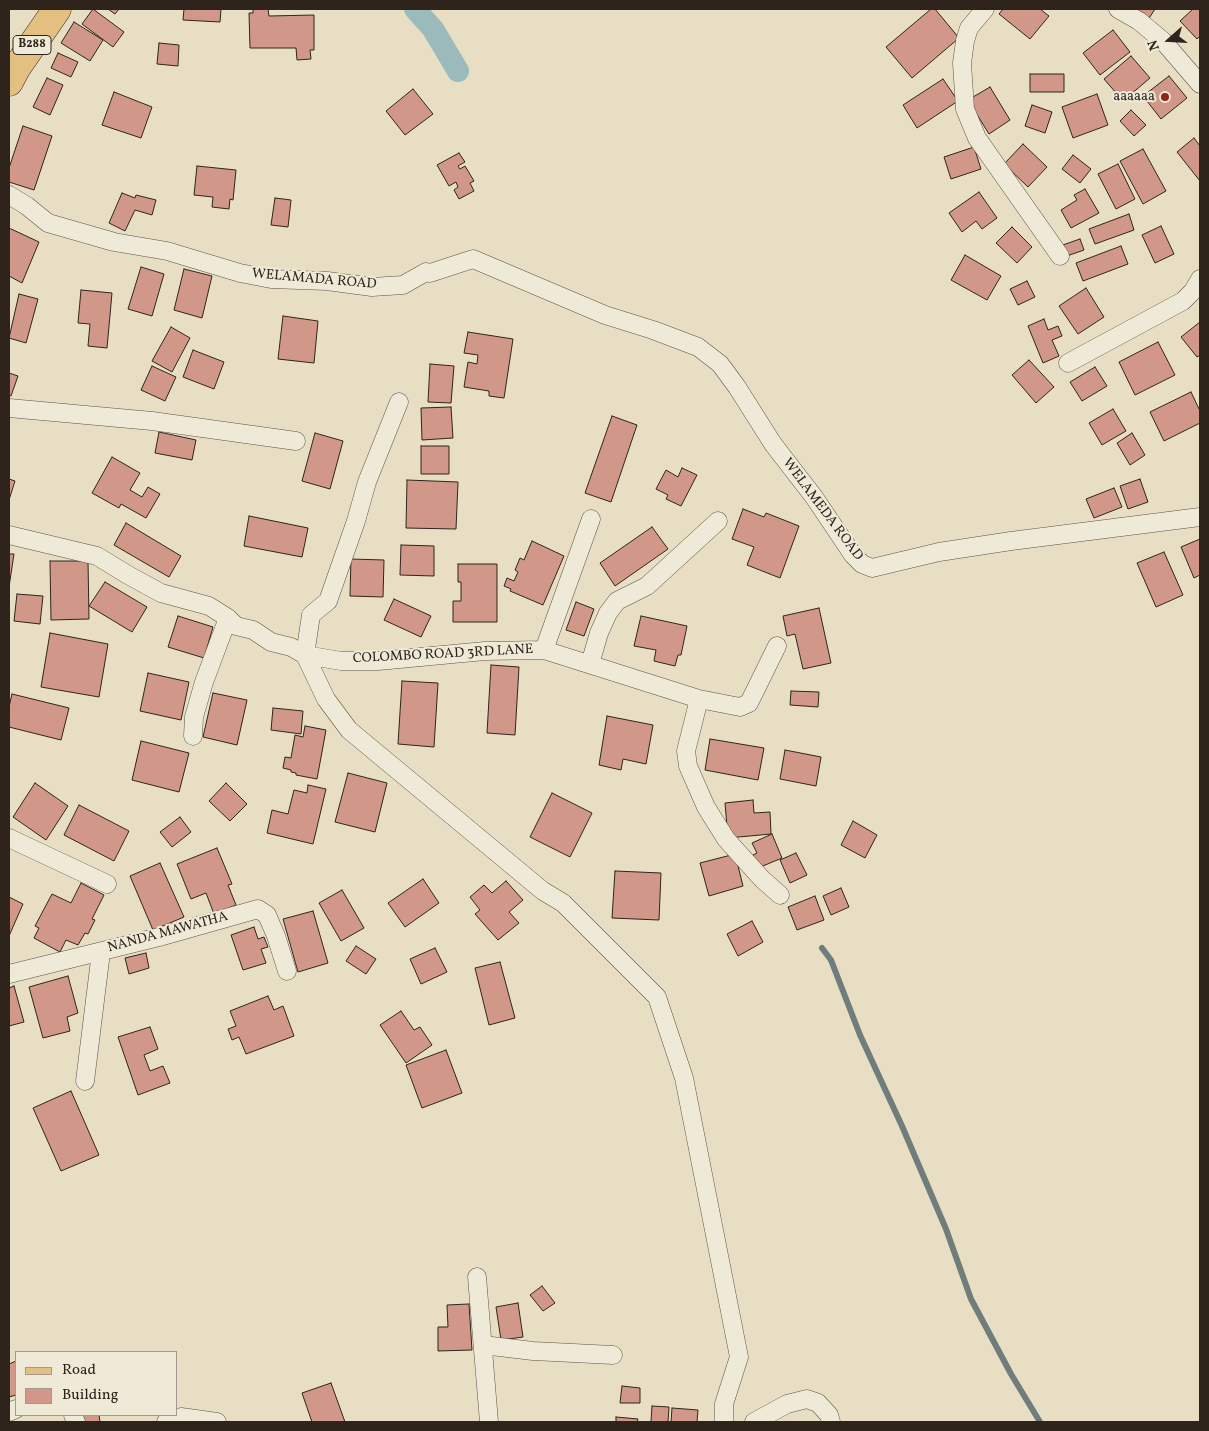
<!DOCTYPE html>
<html>
<head>
<meta charset="utf-8">
<style>
  body { margin:0 }
  #map { position:relative; width:1209px; height:1431px; overflow:hidden; background:#e7dec3; font-family:Vollkorn,serif }
  canvas { display:block }
  .frame { position:absolute; inset:0; border:10px solid #2f241c; pointer-events:none }
  .legend { position:absolute; left:15px; top:1351px; width:162px; height:65px; box-sizing:border-box; background:#efead8; border:1px solid #a29b8d; margin:0; padding:6px 9px; list-style:none; font-size:15px; color:#2f241c }
  .legend li { display:flex; align-items:center; gap:10px; height:25px }
  .legend b { width:25px; border:1px solid #a29b8d }
  .north { position:absolute; left:1144px; top:15px; width:50px; height:50px; -webkit-text-stroke:4px #efead8; paint-order:stroke; rotate:251deg; font-size:14px; font-weight:700; line-height:20px; text-align:center; color:#2f241c }
  .north::after { content:''; display:block; margin:auto; width:18px; height:22px; background:#2f241c; clip-path:polygon(50% 0,100% 100%,50% 72%,0 100%) }
</style>
</head>
<body>
<div id="map">
<canvas width="1209" height="1431"></canvas>
<div class="frame"></div>
<ul class="legend">
<li><b style="height:6px;background:#e4bf82"></b>Road</li>
<li><b style="height:14px;background:#d19889"></b>Building</li>
</ul>
<div class="north">N</div>
</div>
<script>
const ctx = document.querySelector('canvas').getContext('2d');
ctx.lineJoin = 'round';
function shape(rows) {
  const path = new Path2D();
  for (const r of rows) {
    path.moveTo(r[0], r[1]);
    for (let i = 2; i < r.length; i += 2) path.lineTo(r[i], r[i + 1]);
  }
  return path;
}
function stroke(path, color, width, dash) {
  ctx.strokeStyle = color;
  ctx.lineWidth = width;
  ctx.lineCap = dash ? 'butt' : 'round';
  ctx.setLineDash(dash || []);
  ctx.stroke(path);
}
function paint(path, color) {
  ctx.fillStyle = color;
  ctx.fill(path, 'evenodd');
}
function drawText(font, color, halo, rows, align = 'center') {
  ctx.font = font + ' Vollkorn,serif';
  ctx.lineWidth = 4;
  ctx.setLineDash([]);
  ctx.textBaseline = 'middle';
  ctx.strokeStyle = halo;
  ctx.fillStyle = color;
  for (const [text, x, y, turn = 0] of rows) {
    ctx.save();
    ctx.translate(x, y);
    ctx.rotate((+turn || 0) * Math.PI / 180);
    ctx.textAlign = isNaN(turn) ? turn : align;
    if (halo) ctx.strokeText(text, 0, 0);
    ctx.fillText(text, 0, 0);
    ctx.restore();
  }
}
stroke(shape([
  [822,948,831,960,860,1035,902,1126,946,1229,971,1299,1011,1374,1040,1422]
]), '#6f7e7c', 6);
stroke(shape([
  [415,9,433,29,458,71]
]), '#9ababc', 22);
const building = shape([
  [93,9,124,32,113,47,82,24,93,9],
  [108,9,119,9,115,14,108,9],
  [184,9,221,9,220,22,183,20,184,9],
  [253,9,268,9,269,16,314,15,314,50,310,50,311,59,297,60,296,48,250,48,249,13,253,13,253,9],
  [931,9,935,9,959,38,912,78,886,47,931,9],
  [1003,9,1040,9,1049,16,1030,39,999,14,1003,9],
  [1128,9,1155,9,1146,23,1128,9],
  [1193,9,1200,9,1200,36,1197,39,1180,21,1193,9],
  [74,22,103,40,90,61,61,43,74,22],
  [1113,30,1130,52,1100,75,1083,53,1113,30],
  [159,43,179,45,178,66,157,64,159,43],
  [58,53,78,62,71,77,51,68,58,53],
  [1131,56,1150,78,1123,101,1104,79,1131,56],
  [1030,74,1064,74,1064,92,1030,92,1030,74],
  [1169,76,1187,98,1161,119,1143,96,1169,76],
  [47,78,63,85,50,115,33,107,47,78],
  [943,79,958,101,917,128,903,105,943,79],
  [990,87,1010,120,989,134,968,100,990,87],
  [413,89,433,114,405,135,386,111,413,89],
  [114,92,152,107,141,138,102,125,114,92],
  [1097,94,1108,125,1073,138,1062,107,1097,94],
  [1032,105,1052,112,1045,133,1025,126,1032,105],
  [1131,110,1146,125,1134,136,1120,121,1131,110],
  [23,126,52,136,34,190,9,182,9,168,23,126],
  [1194,138,1200,146,1200,181,1177,152,1194,138],
  [1023,144,1047,167,1028,187,1004,164,1023,144],
  [974,147,981,169,951,179,944,157,974,147],
  [1143,149,1166,191,1143,204,1120,161,1143,149],
  [459,153,465,162,458,166,460,169,465,166,474,181,470,183,474,191,459,199,454,190,458,187,456,182,449,186,437,165,459,153],
  [1073,155,1091,169,1080,183,1062,169,1073,155],
  [1118,164,1135,199,1116,209,1098,174,1118,164],
  [197,166,236,170,233,200,230,199,229,209,212,207,213,197,194,195,197,166],
  [1085,189,1099,213,1071,228,1061,210,1077,200,1074,195,1085,189],
  [979,192,997,218,982,229,976,221,962,232,949,213,979,192],
  [122,193,135,198,136,195,156,200,152,215,135,210,125,231,109,223,122,193],
  [275,198,291,200,288,227,271,225,275,198],
  [1129,214,1134,230,1095,244,1089,229,1129,214],
  [1161,226,1174,254,1155,263,1142,235,1161,226],
  [1012,227,1032,247,1017,263,996,243,1012,227],
  [9,228,39,242,22,283,9,276,9,228],
  [1080,239,1084,250,1064,257,1060,246,1080,239],
  [1121,246,1128,264,1083,281,1076,263,1121,246],
  [965,255,1001,276,987,300,951,280,965,255],
  [141,267,164,274,152,316,128,309,141,267],
  [184,269,212,276,202,318,174,310,184,269],
  [1027,281,1035,297,1018,305,1010,289,1027,281],
  [1086,288,1104,317,1078,334,1059,306,1086,288],
  [81,290,112,293,107,348,88,346,90,324,78,323,81,290],
  [19,294,38,299,26,343,9,338,19,294],
  [283,316,318,321,314,363,278,359,283,316],
  [1044,319,1048,330,1058,326,1062,336,1052,340,1059,356,1043,363,1028,326,1044,319],
  [1200,322,1200,355,1197,357,1181,337,1200,322],
  [171,327,190,338,172,372,152,361,171,327],
  [468,332,513,339,504,398,489,396,489,391,464,387,468,362,477,364,478,355,464,353,468,332],
  [1158,342,1175,375,1135,395,1119,362,1158,342],
  [193,350,224,362,214,389,183,377,193,350],
  [1029,360,1054,387,1036,403,1012,375,1029,360],
  [430,364,454,366,451,403,428,402,430,364],
  [152,366,176,377,165,401,141,390,152,366],
  [1095,367,1107,386,1082,401,1070,382,1095,367],
  [9,373,18,376,11,396,9,395,9,373],
  [1191,392,1200,411,1200,423,1164,441,1150,412,1191,392],
  [451,407,453,438,422,440,421,408,451,407],
  [1113,409,1126,431,1102,445,1089,423,1113,409],
  [612,416,637,425,611,502,585,493,612,416],
  [159,432,196,440,192,460,155,453,159,432],
  [315,433,343,441,330,489,302,481,315,433],
  [1132,433,1145,455,1130,465,1117,443,1132,433],
  [421,446,449,446,449,474,421,474,421,446],
  [112,457,140,473,130,490,142,497,148,487,160,494,146,518,121,504,119,508,92,493,112,457],
  [682,468,697,475,681,506,666,499,668,495,656,489,666,470,678,477,682,468],
  [9,479,15,481,9,500,9,479],
  [1140,479,1148,502,1128,509,1120,486,1140,479],
  [407,480,458,482,456,529,406,528,407,480],
  [1114,488,1122,507,1094,518,1086,499,1114,488],
  [743,509,764,517,766,513,799,526,780,578,747,565,754,547,732,539,743,509],
  [249,516,308,528,302,557,244,546,249,516],
  [126,523,181,556,169,577,114,545,126,523],
  [652,527,668,549,615,586,600,563,652,527],
  [1200,539,1200,575,1194,578,1181,547,1200,539],
  [532,541,564,556,543,605,510,591,511,589,504,586,507,578,514,581,518,572,515,570,520,558,524,560,532,541],
  [401,545,434,546,434,576,400,575,401,545],
  [1164,552,1183,595,1156,607,1137,563,1164,552],
  [9,554,14,554,9,587,9,554],
  [351,559,384,560,383,597,350,596,351,559],
  [50,561,88,561,89,619,51,620,50,561],
  [458,564,497,564,497,622,453,622,453,601,461,601,461,582,458,582,458,564],
  [105,582,147,607,132,632,89,606,105,582],
  [17,594,43,596,40,624,14,621,17,594],
  [394,599,431,616,421,637,384,620,394,599],
  [576,602,594,609,584,636,566,630,576,602],
  [819,608,831,663,803,669,795,634,787,636,783,616,819,608],
  [178,616,213,627,204,658,168,647,178,616],
  [641,616,687,626,681,655,678,655,675,666,654,661,656,650,634,646,641,616],
  [50,633,108,644,99,697,41,687,50,633],
  [491,665,519,667,515,735,487,733,491,665],
  [148,673,189,682,181,720,140,711,148,673],
  [402,681,438,683,434,747,398,744,402,681],
  [791,691,819,692,818,707,790,705,791,691],
  [213,693,247,700,237,745,203,737,213,693],
  [12,694,69,708,61,740,9,727,9,707,12,694],
  [273,708,303,711,301,734,271,730,273,708],
  [607,716,653,725,646,764,623,759,621,770,599,765,607,716],
  [305,726,326,730,317,779,296,775,296,773,291,772,291,770,283,768,285,757,291,758,295,735,303,737,305,726],
  [710,739,764,748,758,780,705,770,710,739],
  [141,741,189,753,179,792,132,780,141,741],
  [785,750,821,757,816,786,780,779,785,750],
  [348,773,387,783,375,832,335,822,348,773],
  [35,783,68,806,46,840,13,817,35,783],
  [226,783,247,804,230,821,209,801,226,783],
  [308,785,326,789,313,844,267,833,272,810,288,814,294,790,307,793,308,785],
  [552,793,592,813,570,857,530,837,552,793],
  [753,800,754,813,770,812,771,834,728,838,725,803,753,800],
  [79,805,129,831,114,861,64,835,79,805],
  [180,817,191,832,172,847,160,832,180,817],
  [853,821,877,835,865,858,841,845,853,821],
  [772,834,782,858,758,868,753,855,757,853,752,843,772,834],
  [217,848,232,884,228,885,236,905,214,914,206,893,191,899,177,864,217,848],
  [796,853,807,875,790,883,780,860,796,853],
  [735,854,743,886,709,896,700,863,735,854],
  [160,863,184,917,153,930,130,876,160,863],
  [615,871,661,873,659,920,612,918,615,871],
  [423,879,439,903,405,927,388,903,423,879],
  [506,881,523,900,509,912,519,923,498,940,475,914,480,910,470,897,484,885,492,893,506,881],
  [81,883,104,895,92,919,95,920,88,934,85,933,78,945,66,940,60,952,34,938,39,928,35,926,52,894,71,903,81,883],
  [841,888,849,907,831,915,823,896,841,888],
  [342,890,364,928,341,941,319,903,342,890],
  [815,896,824,920,797,930,788,907,815,896],
  [9,897,23,904,9,936,9,897],
  [313,911,328,963,298,972,283,919,313,911],
  [752,921,763,942,738,956,727,934,752,921],
  [254,927,258,939,264,937,268,947,261,949,266,963,243,970,231,935,254,927],
  [356,946,376,959,366,974,346,961,356,946],
  [435,948,447,972,421,984,410,959,435,948],
  [146,953,149,968,129,974,125,958,146,953],
  [500,962,515,1018,489,1025,475,968,500,962],
  [68,976,78,1013,67,1017,70,1031,43,1038,29,987,68,976],
  [14,986,24,1022,9,1026,9,988,14,986],
  [268,996,274,1010,283,1006,294,1036,246,1054,239,1037,232,1040,228,1029,236,1026,230,1011,268,996],
  [401,1011,414,1030,420,1027,432,1045,406,1063,380,1025,401,1011],
  [150,1027,158,1049,144,1055,150,1071,163,1066,170,1083,138,1095,118,1037,150,1027],
  [446,1050,462,1093,422,1108,406,1065,446,1050],
  [71,1091,99,1155,61,1171,33,1108,71,1091],
  [542,1286,555,1303,543,1311,530,1295,542,1286],
  [518,1303,523,1337,501,1340,496,1307,518,1303],
  [469,1304,472,1350,438,1351,438,1327,448,1327,447,1305,469,1304],
  [16,1361,16,1395,9,1397,9,1364,16,1361],
  [331,1383,345,1422,312,1422,302,1393,331,1383],
  [622,1386,640,1388,640,1403,620,1403,622,1386],
  [652,1406,669,1407,668,1422,651,1422,652,1406],
  [672,1408,698,1410,697,1422,671,1422,672,1408],
  [79,1415,99,1415,100,1422,80,1422,79,1415],
  [616,1417,638,1419,637,1422,616,1422,616,1417]
]);
paint(building, '#d19889');
stroke(building, '#2f241c', 1);
const street = shape([
  [985,9,969,28,965,41,962,63,965,109,977,138,1060,256],
  [1118,9,1139,21,1163,41,1200,84],
  [9,195,27,206,48,223,114,242,167,251,240,273,271,279,327,281,372,287,403,285,426,272,430,273,473,259,605,315,653,330,698,347,720,364,737,387,773,444,814,497,853,555,862,564,872,568,939,552,1011,541,1200,517],
  [1068,363,1183,301,1193,291,1200,279],
  [399,402,367,482,356,521,328,601,311,615,305,655,326,699,349,730,543,891,563,903,657,997,684,1078,739,1357,724,1404,724,1422],
  [9,408,152,421,296,441],
  [9,535,97,556,128,575,161,593,209,606,228,618,236,626,253,630,271,642,291,647,305,655,341,661,378,661,485,651,544,650,699,699,686,751,688,766,706,807,726,839,762,879,780,895],
  [544,650,591,519],
  [590,664,599,633,608,613,617,601,647,586,718,521],
  [699,699,740,707,749,703,777,646],
  [193,736,194,717,204,682,228,618],
  [9,838,107,884],
  [9,974,159,937,258,909,267,915,276,936,287,971],
  [85,1081,101,952],
  [477,1277,489,1422],
  [483,1345,533,1351,613,1355],
  [9,1412,16,1409],
  [73,1415,76,1422],
  [166,1422,181,1417,217,1422],
  [754,1422,787,1404,807,1399,818,1403,829,1415,831,1422]
]);
const primary = shape([
  [9,82,17,67,57,9]
]);
stroke(street, '#5d5246', 19);
stroke(primary, '#2f241c', 29);
stroke(street, '#efead8', 18);
stroke(primary, '#e4bf82', 28);
for (const [x, y, r, color] of [
  [1165,97,5,"#8f2418"]
]) {
  const dot = new Path2D();
  dot.arc(x, y, r, 0, 2 * Math.PI);
  ctx.fillStyle = color;
  ctx.fill(dot);
  stroke(dot, '#efead8', 2);
}
for (const [x, y, w] of [
  [32,45,38]
]) {
  const box = new Path2D();
  box.roundRect(x - w / 2, y - 9.5, w, 19, 4);
  ctx.fillStyle = '#efead8';
  ctx.fill(box);
  stroke(box, '#2f241c', 1);
}
drawText('bold 12px', '#2f241c', null, [
  ["B288",32,45]
]);
drawText('14px', '#2f241c', '#efead8', [
  ["aaaaaa",1155,97]
], 'right');
drawText('14px', '#2f241c', '#efead8', [
  ["WELAMADA ROAD",314,280,5],
  ["WELAMEDA ROAD",822,510,53],
  ["COLOMBO ROAD 3RD LANE",443,655,-3],
  ["NANDA MAWATHA",168,933,-15]
]);
</script>
</body>
</html>
